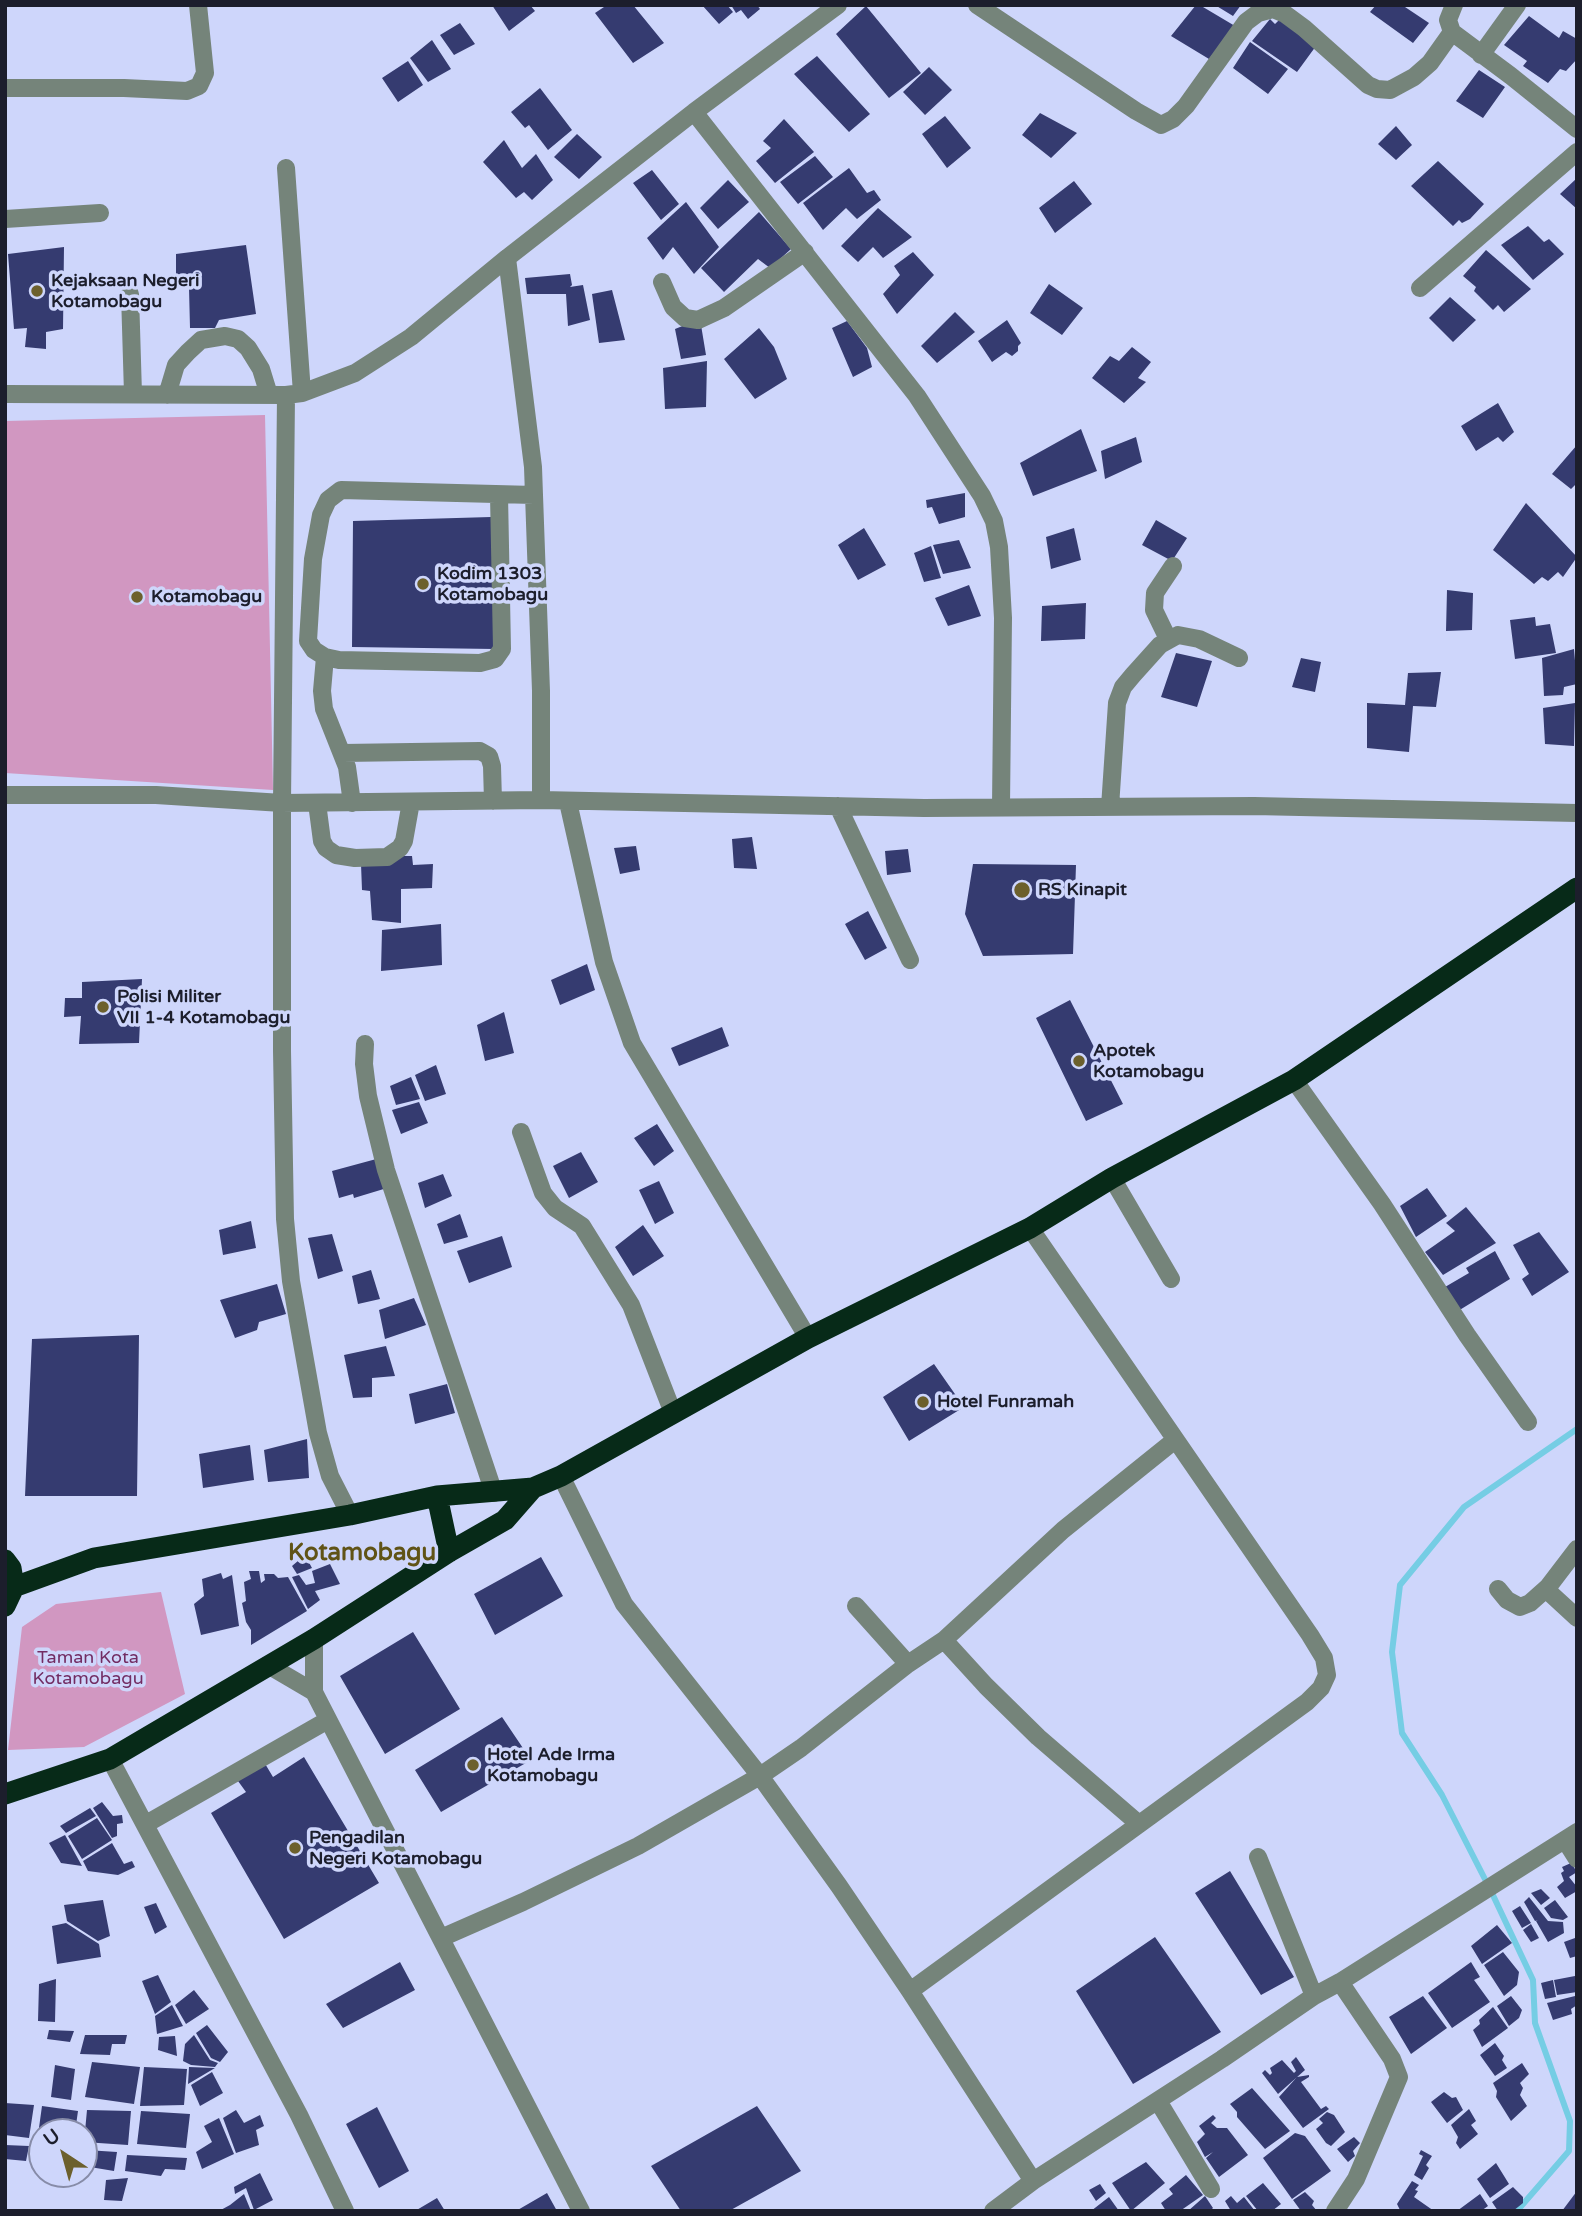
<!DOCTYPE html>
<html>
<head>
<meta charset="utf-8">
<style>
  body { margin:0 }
  #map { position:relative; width:1582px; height:2216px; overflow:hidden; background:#ced6fb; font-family:"Varela Round",sans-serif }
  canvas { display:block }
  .frame { position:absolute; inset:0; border:7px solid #1c1e2c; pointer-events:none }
  .north { position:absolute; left:28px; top:2118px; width:70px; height:70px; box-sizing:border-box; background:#ced6fb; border:2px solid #878ca8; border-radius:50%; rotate:324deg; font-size:19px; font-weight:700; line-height:28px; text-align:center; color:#1c1e2c }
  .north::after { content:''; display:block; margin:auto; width:24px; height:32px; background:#6c602d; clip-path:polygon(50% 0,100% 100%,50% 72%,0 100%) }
</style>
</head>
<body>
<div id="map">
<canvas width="1582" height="2216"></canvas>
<div class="frame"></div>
<div class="north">U</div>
</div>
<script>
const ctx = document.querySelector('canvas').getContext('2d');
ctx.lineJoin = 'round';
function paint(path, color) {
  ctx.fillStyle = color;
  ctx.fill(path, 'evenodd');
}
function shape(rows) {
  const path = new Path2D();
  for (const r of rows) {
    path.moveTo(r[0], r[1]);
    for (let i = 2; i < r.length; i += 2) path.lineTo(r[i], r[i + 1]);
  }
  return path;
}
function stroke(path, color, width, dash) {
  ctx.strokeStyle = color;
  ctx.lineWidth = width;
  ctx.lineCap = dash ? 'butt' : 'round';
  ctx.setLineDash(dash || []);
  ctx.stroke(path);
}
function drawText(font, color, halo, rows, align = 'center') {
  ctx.font = font + ' "Varela Round",sans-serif';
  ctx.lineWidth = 7;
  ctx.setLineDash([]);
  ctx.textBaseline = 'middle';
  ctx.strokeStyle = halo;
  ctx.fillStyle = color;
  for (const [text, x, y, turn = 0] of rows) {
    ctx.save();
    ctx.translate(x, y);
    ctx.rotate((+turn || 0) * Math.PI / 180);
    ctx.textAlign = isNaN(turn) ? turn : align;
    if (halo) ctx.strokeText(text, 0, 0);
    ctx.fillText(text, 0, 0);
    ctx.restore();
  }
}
paint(shape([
  [265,415,273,790,5,773,5,421],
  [161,1592,185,1694,84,1747,8,1750,22,1627,56,1604]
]), '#d197c1');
stroke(shape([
  [1517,2211,1569,2151,1570,2121,1535,2023,1533,1980,1491,1891,1442,1795,1402,1733,1392,1652,1400,1585,1464,1507,1577,1429]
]), '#75cde4', 6);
paint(shape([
  [492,5,530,5,535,11,509,31],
  [607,5,633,5,664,43,633,63,595,13],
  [702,5,727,5,733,12,719,24],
  [731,5,757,5,760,9,748,19,741,10,736,13],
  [1196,5,1204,5,1203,7,1235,26,1209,59,1171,36],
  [1215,5,1241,5,1233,16],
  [1376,5,1402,5,1429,23,1413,43,1370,12],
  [866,6,921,73,889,98,836,34],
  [1529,16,1559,38,1563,31,1577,39,1577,59,1566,71,1560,69,1548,83,1523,66,1527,61,1504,45],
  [1270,19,1275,24,1280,19,1316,46,1297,72,1252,41],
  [460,23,475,44,454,55,440,35],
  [432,40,451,69,428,82,410,58],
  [1250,42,1288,69,1268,94,1233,68],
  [817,56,870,114,849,132,794,74],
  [408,61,423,85,398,102,382,78],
  [929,67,952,90,925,115,903,92],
  [1479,70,1505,87,1483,118,1456,101],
  [540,88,572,130,548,150,529,125,525,128,511,112],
  [1040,113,1077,133,1051,158,1022,135],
  [945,116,971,148,947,168,922,134],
  [784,119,814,152,775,183,756,161,771,148,763,141],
  [1396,126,1412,145,1396,160,1378,144],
  [577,134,602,157,579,179,554,157],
  [504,140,522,168,536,154,553,180,532,200,524,192,516,198,483,162],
  [815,156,833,177,798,204,780,182],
  [1438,161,1484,204,1470,219,1462,223,1459,220,1453,226,1411,186],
  [849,168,867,193,874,190,881,200,857,219,846,208,823,230,803,203],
  [652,170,679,204,661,220,633,183],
  [1577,178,1577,209,1560,194],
  [728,180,749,202,718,229,700,208],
  [1074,181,1092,204,1055,233,1039,208],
  [686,202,719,247,694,274,673,247,663,260,647,238],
  [878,208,912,237,883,258,873,247,858,262,841,246],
  [759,212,791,249,770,268,758,259,724,292,701,268],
  [1528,226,1544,242,1549,239,1564,254,1533,280,1501,245],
  [246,245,256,314,219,320,215,328,190,328,189,288,176,287,176,254],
  [64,247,63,329,46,332,46,349,25,347,27,328,14,329,8,254],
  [1486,250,1531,289,1504,312,1498,305,1493,310,1474,291,1476,287,1463,276],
  [913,252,934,275,897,314,883,294,900,275,894,266],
  [570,274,572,285,570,287,583,285,590,320,568,326,566,294,527,294,525,278],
  [1049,284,1083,308,1062,335,1030,313],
  [612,290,625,340,599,343,592,294],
  [1450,297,1476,320,1453,342,1429,318],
  [955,312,975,332,937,363,921,346],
  [700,319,706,355,681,359,675,329],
  [1007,320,1021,343,1018,346,1018,351,1012,356,1006,352,992,362,978,341],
  [847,321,867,348,872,367,853,377,832,328],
  [759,328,774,347,787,379,755,399,724,359],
  [1132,347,1151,362,1138,378,1146,382,1124,403,1092,378,1110,356,1119,361],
  [707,361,706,407,665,409,663,368],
  [1498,403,1514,432,1503,442,1498,437,1476,451,1461,426],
  [1081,429,1097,471,1033,496,1020,463],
  [1136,437,1142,462,1105,479,1101,451],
  [1577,445,1577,483,1571,489,1552,474],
  [965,493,965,517,939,524,932,507,927,508,926,500],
  [1526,503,1577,557,1563,577,1558,572,1548,581,1542,577,1534,584,1493,550],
  [491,517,495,649,352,647,353,521],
  [1156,520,1187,538,1172,561,1142,545],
  [864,528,886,565,858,580,838,545],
  [1074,528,1081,560,1051,569,1046,537],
  [959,540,971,568,943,574,933,545],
  [931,546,941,578,924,582,914,553],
  [969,585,981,616,948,626,935,598],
  [1447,590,1473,593,1472,630,1446,631],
  [1086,603,1085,639,1041,641,1042,606],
  [1535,617,1536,626,1550,624,1556,653,1515,659,1510,620],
  [1574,649,1577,684,1564,687,1563,695,1544,696,1542,658],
  [1176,653,1212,661,1197,707,1161,697],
  [1301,658,1321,662,1315,692,1292,687],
  [1441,672,1436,707,1413,706,1409,752,1367,748,1367,703,1405,705,1408,673],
  [1575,703,1574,746,1545,744,1543,708],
  [752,837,757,869,734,868,732,839],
  [636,846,640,870,620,874,614,848],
  [908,849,911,872,887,875,885,851],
  [395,856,412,856,413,865,433,864,432,888,401,889,401,923,372,920,370,891,362,890,361,864],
  [973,864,1076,865,1073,954,983,956,965,914],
  [868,911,887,948,865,960,845,924],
  [441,924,442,965,381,971,382,930],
  [587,964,595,990,560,1005,551,980],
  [142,979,139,1043,79,1044,81,1016,64,1017,65,998,82,998,82,982],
  [1070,1000,1123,1104,1086,1121,1036,1018],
  [504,1012,514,1053,485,1061,477,1025],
  [722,1027,729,1046,679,1066,671,1048],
  [436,1065,446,1094,425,1101,415,1075],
  [411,1077,420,1099,396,1105,390,1086],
  [419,1102,428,1123,401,1134,392,1110],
  [657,1124,674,1151,654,1166,634,1138],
  [581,1152,598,1182,569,1198,553,1166],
  [380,1158,387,1188,354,1198,353,1194,339,1198,332,1171],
  [443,1174,452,1196,425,1208,418,1183],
  [659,1181,674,1213,655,1224,639,1190],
  [1427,1188,1447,1216,1416,1237,1400,1206],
  [1466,1207,1496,1243,1443,1275,1425,1252,1455,1231,1446,1223],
  [460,1214,468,1237,444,1244,437,1224],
  [251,1221,256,1248,223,1255,219,1230],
  [643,1225,664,1256,633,1276,615,1247],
  [1539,1232,1569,1272,1532,1296,1522,1279,1529,1274,1513,1245],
  [332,1234,343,1271,318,1279,308,1238],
  [502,1236,512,1267,469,1283,457,1251],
  [1495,1251,1510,1279,1458,1311,1445,1287,1469,1273,1466,1268],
  [371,1270,380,1299,358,1304,352,1276],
  [277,1284,286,1314,259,1322,257,1330,235,1338,220,1300],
  [414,1298,426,1325,385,1339,379,1310],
  [139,1335,137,1496,25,1496,32,1339],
  [386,1346,395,1376,372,1378,372,1397,353,1398,344,1355],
  [934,1364,964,1407,909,1441,883,1397],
  [447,1384,455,1413,415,1424,409,1394],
  [307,1439,309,1478,268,1482,264,1450],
  [250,1445,254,1480,203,1488,199,1454],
  [305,1555,312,1568,297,1574,292,1566],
  [541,1557,563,1596,495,1635,474,1594],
  [330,1564,340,1584,315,1591,320,1600,308,1609,292,1577,299,1575,306,1585,315,1583,312,1571],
  [249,1571,259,1571,261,1583,265,1580,264,1574,274,1574,278,1578,288,1577,307,1611,251,1645,251,1630,246,1622,242,1603,246,1601,244,1582,251,1579],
  [221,1573,223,1579,232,1575,239,1626,201,1635,194,1604,204,1596,202,1579],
  [413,1632,460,1709,385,1754,340,1676],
  [502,1717,531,1760,441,1812,415,1770],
  [304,1757,379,1883,284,1939,211,1813,246,1792,238,1781,264,1762,273,1777],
  [102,1802,113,1816,122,1815,123,1823,117,1824,117,1836,112,1838,93,1808],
  [90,1808,96,1816,66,1833,60,1826],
  [97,1818,112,1840,82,1859,68,1836],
  [65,1835,82,1866,61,1863,49,1843],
  [112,1843,124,1864,132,1861,135,1867,118,1875,88,1871,83,1861],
  [1571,1863,1577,1872,1569,1877,1577,1887,1577,1891,1565,1898,1557,1887,1564,1881,1561,1873,1564,1871,1562,1867],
  [1230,1871,1294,1977,1261,1995,1195,1893],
  [1541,1889,1550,1898,1541,1905,1531,1893],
  [1529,1897,1548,1921,1563,1922,1564,1933,1548,1942,1536,1921,1538,1920,1535,1921,1524,1902],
  [103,1900,110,1936,98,1941,67,1921,64,1905],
  [1555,1900,1568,1917,1563,1920,1551,1918,1544,1908],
  [156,1903,167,1927,155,1934,144,1907],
  [1520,1906,1531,1923,1522,1928,1512,1911],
  [66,1923,99,1944,101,1957,57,1964,52,1926],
  [1531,1924,1539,1938,1531,1942,1523,1930],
  [1497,1925,1512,1943,1482,1964,1471,1946],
  [1155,1937,1221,2032,1133,2084,1076,1991],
  [1575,1938,1577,1956,1570,1958,1564,1942],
  [1503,1952,1519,1972,1517,1985,1504,1996,1484,1965],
  [400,1962,415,1990,343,2028,326,2004],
  [1471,1962,1480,1977,1474,1980,1490,2002,1452,2028,1428,1993],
  [158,1975,171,2002,155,2014,142,1981],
  [1575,1976,1577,1992,1557,1995,1554,1980],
  [56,1979,55,2022,38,2021,39,1984],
  [1553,1980,1556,1997,1545,1999,1541,1983],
  [194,1990,209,2009,186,2024,175,2005],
  [1423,1996,1447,2028,1411,2054,1389,2017],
  [1511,1996,1522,2010,1519,2018,1509,2026,1497,2006],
  [1575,1996,1577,2005,1571,2009,1572,2014,1553,2020,1547,2003],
  [172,2005,183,2026,157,2034,155,2016],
  [1493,2007,1508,2028,1482,2047,1473,2030,1480,2024,1479,2020],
  [207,2025,228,2052,220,2062,211,2058,196,2033],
  [49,2030,74,2031,70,2042,47,2039],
  [85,2035,127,2035,125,2044,112,2044,110,2055,80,2054],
  [194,2035,210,2060,218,2063,215,2067,191,2065,183,2061,185,2044],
  [175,2036,177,2056,158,2050,159,2037],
  [1495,2043,1504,2056,1502,2060,1507,2068,1495,2076,1480,2055],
  [1296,2057,1305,2070,1278,2094,1262,2073,1265,2070,1270,2075,1272,2073,1270,2068,1282,2060,1294,2073,1296,2071,1291,2062],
  [92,2062,140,2067,134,2104,85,2097],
  [1522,2063,1529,2074,1520,2083,1523,2088,1520,2095,1527,2106,1511,2121,1496,2097,1497,2091,1493,2083],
  [55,2065,75,2069,71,2100,51,2097],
  [144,2067,187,2069,184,2105,140,2106],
  [189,2067,215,2068,188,2084],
  [212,2072,223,2093,200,2106,191,2085],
  [1309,2075,1309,2077,1301,2082,1321,2109,1326,2106,1329,2109,1303,2128,1279,2097,1297,2077],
  [1252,2088,1290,2131,1265,2149,1237,2117,1237,2112,1230,2104],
  [1444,2092,1452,2098,1456,2097,1463,2110,1447,2123,1431,2102],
  [5,2103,34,2105,29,2138,5,2135],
  [42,2106,78,2111,75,2132,42,2132,42,2136,38,2135],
  [757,2106,801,2171,729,2211,681,2211,651,2166],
  [377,2107,409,2171,379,2188,346,2124],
  [1469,2109,1476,2121,1471,2125,1478,2134,1460,2149,1456,2143,1458,2137,1451,2125],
  [87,2110,131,2111,128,2145,84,2142],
  [236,2110,244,2123,260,2115,264,2126,256,2130,259,2145,236,2153,223,2118],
  [141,2111,190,2114,186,2148,137,2144],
  [1327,2112,1334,2115,1345,2132,1331,2146,1326,2143,1316,2129,1323,2123,1319,2119],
  [1213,2115,1216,2118,1211,2123,1217,2128,1227,2128,1248,2155,1219,2177,1206,2158,1213,2152,1205,2157,1197,2142,1205,2134,1199,2126],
  [219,2118,234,2154,202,2169,196,2152,212,2142,204,2126],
  [1295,2133,1305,2136,1331,2171,1292,2199,1263,2158],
  [1354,2137,1360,2143,1353,2151,1355,2156,1348,2162,1337,2149],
  [5,2145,29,2146,26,2161,5,2159],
  [31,2146,42,2148,42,2161,29,2161],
  [86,2150,117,2152,114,2171,84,2166],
  [1421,2150,1432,2156,1426,2165,1429,2168,1422,2180,1414,2175,1423,2156,1419,2154],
  [127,2155,187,2158,185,2170,165,2169,161,2176,125,2171],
  [1146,2162,1165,2183,1131,2211,1112,2183],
  [1496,2163,1509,2184,1490,2198,1477,2179],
  [260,2173,273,2200,254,2210,246,2188,235,2194,234,2187],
  [1186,2175,1203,2195,1180,2211,1166,2211,1161,2203,1173,2194,1169,2189],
  [128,2178,122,2201,104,2200,106,2180],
  [1412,2181,1419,2185,1415,2190,1418,2191,1414,2197,1434,2211,1400,2210,1397,2204],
  [1263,2183,1281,2204,1272,2211,1258,2211,1246,2196],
  [1100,2184,1106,2193,1096,2201,1089,2190],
  [1513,2187,1523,2197,1523,2203,1513,2211,1498,2211,1492,2202],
  [1577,2191,1577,2211,1562,2211],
  [1305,2192,1314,2201,1312,2205,1317,2211,1301,2211,1293,2200],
  [547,2193,557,2211,516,2211],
  [244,2194,251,2211,219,2211,230,2205],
  [1480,2194,1488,2206,1481,2211,1457,2211],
  [1205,2196,1213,2208,1210,2211,1188,2211],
  [1231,2196,1237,2203,1244,2197,1255,2211,1231,2211,1225,2201],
  [1109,2197,1119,2211,1091,2211],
  [437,2198,445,2211,415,2211]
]), '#353b70');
stroke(shape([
  [977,5,1136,111,1161,125,1173,119,1186,106,1246,22,1258,13,1273,9,1285,14,1304,28,1368,85,1377,89,1390,90,1414,77,1430,63,1452,32],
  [1454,5,1448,20,1452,32,1511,76,1577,129],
  [1481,55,1517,5],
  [5,88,124,88,187,91,199,86,205,73,198,5],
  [694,112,917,396,982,496,994,521,999,547,1003,618,1001,806],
  [286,168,302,393],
  [5,219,100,213],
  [507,258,533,467,541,691,541,800],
  [662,282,673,307,685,318,698,320,724,308,805,252],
  [1420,288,1577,152],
  [130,294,133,394],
  [5,394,286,395,302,393,355,373,411,337,507,258,694,112,838,5],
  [167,395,176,365,188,352,201,340,225,336,238,339,248,348,261,369,269,395],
  [286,395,282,803,282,1051,285,1219,291,1281,318,1433,330,1476,350,1515],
  [499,495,502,649,495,659,480,663,339,660,325,657,314,650,308,641,313,559,321,515,328,500,341,490,534,495],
  [1168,639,1154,610,1155,593,1173,566],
  [325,657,322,691,324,709,347,767,352,803],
  [343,753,480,751,489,756,492,766,493,801],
  [5,795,156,795,282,803,541,800,924,808,1254,806,1577,813],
  [568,802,604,962,632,1043,808,1338],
  [317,803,322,841,326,848,336,855,355,858,387,857,400,848,404,841,411,802],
  [838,806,910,960],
  [1110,807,1117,703,1123,687,1133,675,1160,645,1178,635,1199,639,1239,658],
  [365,1044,364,1064,368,1096,386,1170,494,1493],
  [1294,1080,1382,1204,1467,1335,1528,1422],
  [521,1132,543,1193,555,1208,582,1226,631,1305,673,1413],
  [1112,1178,1171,1279],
  [561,1476,624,1604,760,1776,839,1886,910,1991,1033,2181],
  [1577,1549,1548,1587,1551,1594,1577,1618],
  [1498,1589,1507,1600,1520,1607,1530,1603,1548,1587],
  [856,1606,908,1664],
  [314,1639,314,1692,581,2211],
  [944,1640,986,1686,1038,1737,1139,1824],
  [268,1665,314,1692],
  [110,1759,299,2115,345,2211],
  [146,1824,328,1720],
  [1565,1840,1577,1859],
  [1258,1857,1314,1996],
  [441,1938,523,1902,638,1846,760,1776,801,1748,908,1664,944,1640,1063,1530,1175,1440],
  [910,1991,1307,1702,1321,1688,1327,1675,1324,1658,1310,1635,1030,1228],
  [1158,2101,1211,2189],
  [993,2211,1033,2181,1222,2059,1314,1996,1340,1982,1577,1832],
  [1335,2211,1356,2179,1399,2077,1392,2059,1340,1982]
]), '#75847a', 18);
stroke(shape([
  [437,1496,449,1552],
  [5,1560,11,1568,14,1587,5,1606],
  [14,1587,94,1558,350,1515,437,1496,533,1488],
  [5,1794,110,1759,314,1639,449,1552,505,1520,533,1488,561,1476,808,1338,1030,1228,1112,1178,1294,1080,1577,888]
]), '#072a18', 21);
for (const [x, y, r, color] of [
  [37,291,7,"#6c602d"],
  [423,584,7,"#6c602d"],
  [137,597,7,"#6c602d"],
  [1022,890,9,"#6c602d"],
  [103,1007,7,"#6c602d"],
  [1079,1061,7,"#6c602d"],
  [923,1402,7,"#6c602d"],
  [473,1765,7,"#6c602d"],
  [295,1848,7,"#6c602d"]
]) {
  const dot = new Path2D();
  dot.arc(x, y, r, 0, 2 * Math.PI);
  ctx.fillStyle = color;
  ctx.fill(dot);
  stroke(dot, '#ced6fb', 2.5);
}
drawText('bold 18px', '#1c1e2c', '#ced6fb', [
  ["Kejaksaan Negeri",51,281],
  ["Kotamobagu",51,302],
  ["Kodim 1303",437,574],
  ["Kotamobagu",437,595],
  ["Kotamobagu",151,597],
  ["RS Kinapit",1038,890],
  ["Polisi Militer",117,997],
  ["VII 1-4 Kotamobagu",117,1018],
  ["Apotek",1093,1051],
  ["Kotamobagu",1093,1072],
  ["Hotel Funramah",937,1402],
  ["Hotel Ade Irma",487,1755],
  ["Kotamobagu",487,1776],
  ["Pengadilan",309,1838],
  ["Negeri Kotamobagu",309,1859]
], 'left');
drawText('18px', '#722c63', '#ced6fb', [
  ["Taman Kota",88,1658],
  ["Kotamobagu",88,1679]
]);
drawText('bold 24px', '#605316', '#ced6fb', [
  ["Kotamobagu",362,1554]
]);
</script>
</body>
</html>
